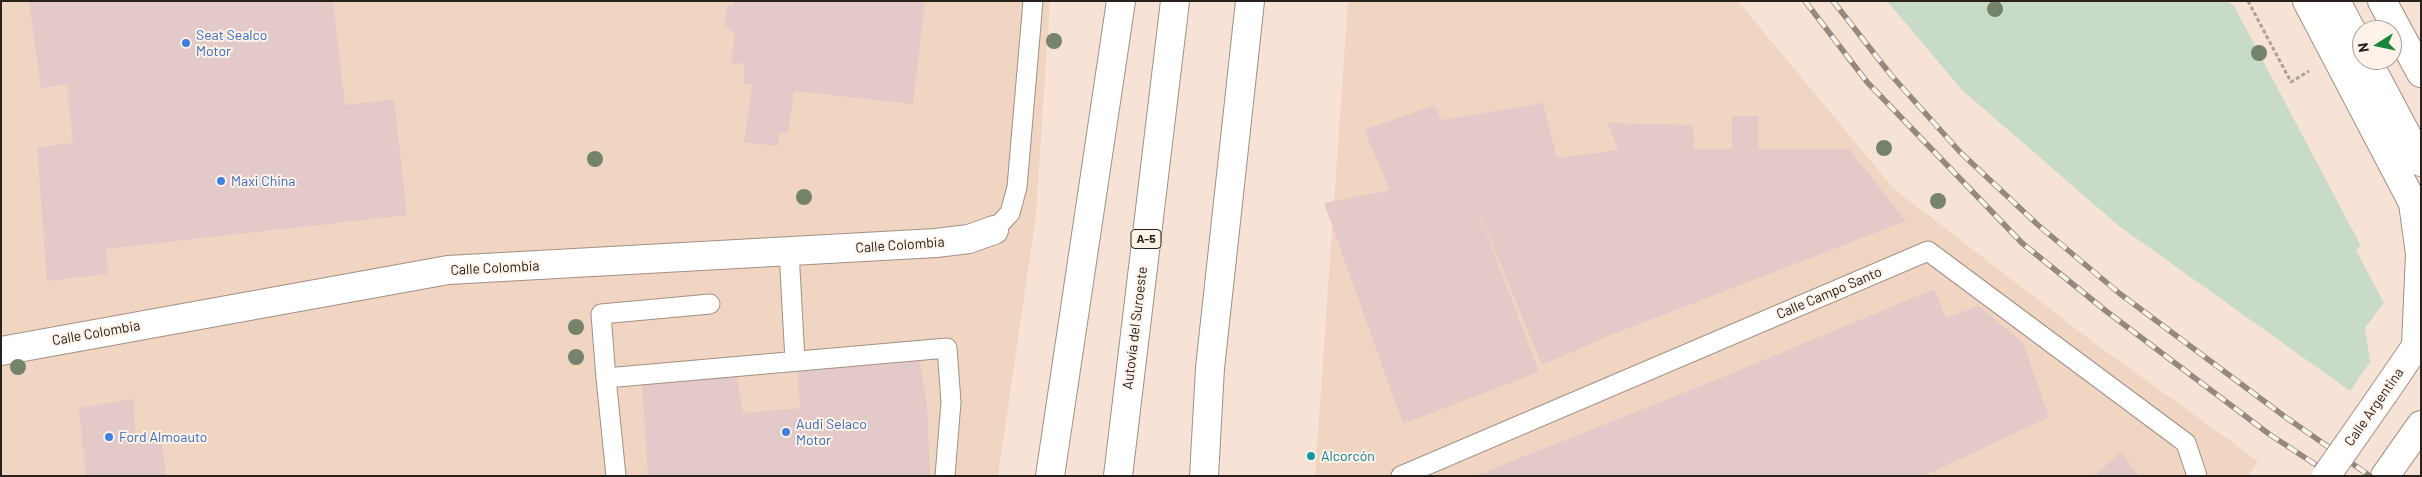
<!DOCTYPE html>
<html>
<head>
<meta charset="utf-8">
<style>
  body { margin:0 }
  #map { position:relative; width:2422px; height:477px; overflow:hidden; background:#f7e3d5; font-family:Barlow,sans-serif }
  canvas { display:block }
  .frame { position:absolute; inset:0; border:2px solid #28211c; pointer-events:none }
  .north { position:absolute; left:2352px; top:20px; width:50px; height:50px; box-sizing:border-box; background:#fef2e9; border:1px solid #a89e97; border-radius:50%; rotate:260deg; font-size:14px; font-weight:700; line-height:20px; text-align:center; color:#28211c }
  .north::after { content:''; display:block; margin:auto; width:18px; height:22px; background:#19873e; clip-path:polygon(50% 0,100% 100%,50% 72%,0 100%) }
</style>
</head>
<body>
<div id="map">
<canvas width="2422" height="477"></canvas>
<div class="frame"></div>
<div class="north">N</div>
</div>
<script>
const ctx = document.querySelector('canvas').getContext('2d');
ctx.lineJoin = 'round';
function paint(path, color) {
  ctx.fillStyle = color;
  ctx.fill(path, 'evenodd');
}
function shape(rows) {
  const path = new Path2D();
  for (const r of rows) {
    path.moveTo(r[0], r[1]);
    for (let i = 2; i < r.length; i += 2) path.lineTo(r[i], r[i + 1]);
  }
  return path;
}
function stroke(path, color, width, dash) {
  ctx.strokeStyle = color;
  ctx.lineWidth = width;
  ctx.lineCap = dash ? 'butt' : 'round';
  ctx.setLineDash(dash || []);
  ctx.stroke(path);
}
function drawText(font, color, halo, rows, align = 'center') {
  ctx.font = font + ' Barlow,sans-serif';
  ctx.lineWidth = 4;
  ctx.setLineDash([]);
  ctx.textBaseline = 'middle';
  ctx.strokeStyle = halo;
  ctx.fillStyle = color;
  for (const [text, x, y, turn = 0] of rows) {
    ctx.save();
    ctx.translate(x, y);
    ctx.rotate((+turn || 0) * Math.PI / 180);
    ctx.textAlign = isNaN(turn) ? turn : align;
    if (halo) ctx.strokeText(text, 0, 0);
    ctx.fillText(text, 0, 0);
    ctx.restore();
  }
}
paint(shape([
  [1,1,1050,1,1036,215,998,476,1,476],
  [1348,1,1738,1,1894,189,2093,342,2258,461,2248,476,1315,476]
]), '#f0d5c2');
paint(shape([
  [1887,1,2227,1,2234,6,2361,246,2356,250,2384,303,2365,328,2370,362,2350,391,2119,226,1962,90]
]), '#c8dbc9');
paint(shape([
  [29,1,333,1,345,105,394,99,407,215,106,249,108,274,47,281,37,147,73,143,67,85,41,88],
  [734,1,925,1,913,104,794,91,788,133,779,133,778,146,744,142,752,85,744,83,744,64,731,63,735,35,724,25,727,5,733,6],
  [1543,103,1557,158,1618,150,1608,123,1694,125,1693,149,1732,149,1732,116,1758,116,1758,149,1849,149,1906,221,1611,335,1542,365,1472,195,1539,372,1403,424,1324,203,1390,190,1364,130,1435,105,1441,120],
  [1934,289,1946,318,1979,306,2023,343,2049,417,1924,476,1475,476,1723,377],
  [919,357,927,405,930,476,648,476,642,383,736,372,743,413,800,408,797,367],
  [133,399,136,439,161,435,166,476,86,476,79,408],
  [2121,452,2139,476,2094,476]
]), '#e3cac8');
const service = shape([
  [994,230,1010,213,1017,187,1033,1],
  [789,251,795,361],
  [710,304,601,314,606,378,947,348,951,402,945,476],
  [606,378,616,476],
  [1401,476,1928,251,2186,443,2197,476]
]);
const minor = shape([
  [1,351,448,270,936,243,969,239,994,230]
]);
const tertiary = shape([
  [2384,393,2421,339],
  [2385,476,2421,425]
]);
const primary = shape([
  [2307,1,2413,203,2420,254,2416,345],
  [2336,1,2362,51],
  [2382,1,2421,73],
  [2367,60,2421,162]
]);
const motorway = shape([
  [1050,476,1121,1],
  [1118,476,1175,1],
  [1204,476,1210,368,1250,1]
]);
stroke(service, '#a29083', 21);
stroke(minor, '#a29083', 30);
stroke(tertiary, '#a29083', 30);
stroke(primary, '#a29083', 30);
stroke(motorway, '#a29083', 30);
stroke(shape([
  [2248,1,2291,82,2309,71]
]), '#afa095', 3, [4, 2.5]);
stroke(service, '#fff', 19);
stroke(minor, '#fff', 28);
stroke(tertiary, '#fff', 28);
stroke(primary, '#fff', 28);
stroke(motorway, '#fff', 28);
const rail = shape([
  [1805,1,1867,82,2022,243,2106,311,2269,434,2333,476],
  [1833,1,1891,75,1960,152,2038,225,2119,293,2284,416,2370,476]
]);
stroke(rail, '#95887e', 5.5);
stroke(rail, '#fef2e9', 4, [11]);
const tertiaryBridge = shape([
  [2326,476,2384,393]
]);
stroke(tertiaryBridge, '#a29083', 30, []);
stroke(tertiaryBridge, '#fff', 28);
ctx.fillStyle = '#74836a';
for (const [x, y] of [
  [1995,9],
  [1054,41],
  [2259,53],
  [1884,148],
  [595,159],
  [804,197],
  [1938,201],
  [576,327],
  [576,357],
  [18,367]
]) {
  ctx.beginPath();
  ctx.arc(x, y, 8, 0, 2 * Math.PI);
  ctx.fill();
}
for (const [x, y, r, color] of [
  [186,43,5,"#3f7fe0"],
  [221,181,5,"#3f7fe0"],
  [786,432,5,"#3f7fe0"],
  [109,437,5,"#3f7fe0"],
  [1311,456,5,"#0f9aa8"]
]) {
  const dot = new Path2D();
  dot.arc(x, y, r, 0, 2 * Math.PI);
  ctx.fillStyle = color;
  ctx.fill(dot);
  stroke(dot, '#fef2e9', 2);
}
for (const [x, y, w] of [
  [1146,239,30]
]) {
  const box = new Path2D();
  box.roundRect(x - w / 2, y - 9.5, w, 19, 4);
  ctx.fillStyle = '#fef2e9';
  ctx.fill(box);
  stroke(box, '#28211c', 1);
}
drawText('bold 12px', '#28211c', null, [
  ["A-5",1146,239]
]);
drawText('14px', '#366cbe', '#fef2e9', [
  ["Seat Sealco",196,35],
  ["Motor",196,51],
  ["Maxi China",231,181],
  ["Audi Selaco",796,424],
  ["Motor",796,440],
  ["Ford Almoauto",119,437]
], 'left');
drawText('14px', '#28211c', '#fef2e9', [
  ["Calle Colombia",900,245,-4],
  ["Calle Colombia",495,268,-3],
  ["Calle Campo Santo",1829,293,-23],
  ["Autovía del Suroeste",1135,328,-83],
  ["Calle Colombia",96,333,-10],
  ["Calle Argentina",2374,407,-55]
]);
drawText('14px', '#0d838f', '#fef2e9', [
  ["Alcorcón",1321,456]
], 'left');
</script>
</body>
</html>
